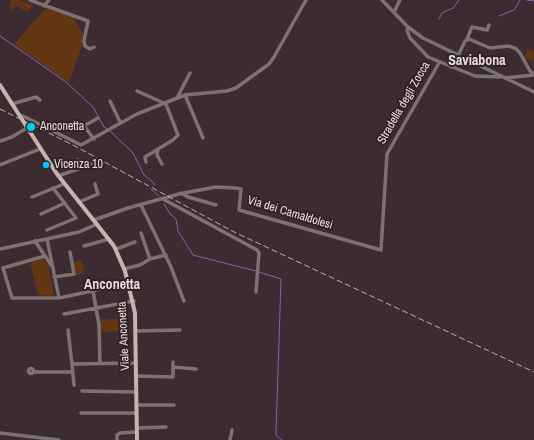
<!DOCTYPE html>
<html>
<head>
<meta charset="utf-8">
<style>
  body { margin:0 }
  canvas { display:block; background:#3c2b30 }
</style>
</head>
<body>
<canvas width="534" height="440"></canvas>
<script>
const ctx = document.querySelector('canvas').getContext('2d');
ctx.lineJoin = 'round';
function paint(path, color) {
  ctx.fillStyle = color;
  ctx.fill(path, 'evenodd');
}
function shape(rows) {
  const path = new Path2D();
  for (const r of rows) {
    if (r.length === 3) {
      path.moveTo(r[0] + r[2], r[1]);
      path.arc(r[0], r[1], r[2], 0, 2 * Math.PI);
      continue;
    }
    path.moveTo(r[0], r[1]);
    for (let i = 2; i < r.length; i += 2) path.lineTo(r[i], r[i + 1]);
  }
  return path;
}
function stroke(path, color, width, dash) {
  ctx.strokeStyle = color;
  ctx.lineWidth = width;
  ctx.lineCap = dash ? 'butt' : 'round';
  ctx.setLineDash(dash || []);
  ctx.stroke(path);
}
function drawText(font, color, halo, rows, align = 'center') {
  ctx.font = font + ' "Archivo Narrow",sans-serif';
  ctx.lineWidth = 4;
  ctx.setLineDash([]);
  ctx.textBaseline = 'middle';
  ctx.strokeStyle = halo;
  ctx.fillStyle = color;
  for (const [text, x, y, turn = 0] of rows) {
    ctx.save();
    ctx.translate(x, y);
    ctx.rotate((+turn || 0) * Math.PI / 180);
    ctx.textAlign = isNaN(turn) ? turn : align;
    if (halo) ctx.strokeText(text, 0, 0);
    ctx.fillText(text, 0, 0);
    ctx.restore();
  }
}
paint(shape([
  [10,0,19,0,33,5,27,12,17,6,11,10,9,7,11,2],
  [46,8,73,17,85,37,69,83,14,44],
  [528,48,534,51,533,62,524,58],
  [43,259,49,268,54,296,38,295,30,263],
  [82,260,84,273,75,275,73,262],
  [125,318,126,331,101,332,100,320]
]), '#623613');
stroke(shape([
  [527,0,534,1],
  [499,16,514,10,520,0],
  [439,19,442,13,453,8,459,0],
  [0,36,66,82,93,107,104,127,107,129],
  [110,131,133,153,144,175,154,183,154,185],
  [151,189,159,196],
  [164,204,171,215,176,219,178,231,193,255,256,271],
  [259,272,281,279,276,432,276,435,282,440]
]), '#8761b1', 1);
stroke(shape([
  [30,0,88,21,84,41,85,46,90,49,94,47],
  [382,0,408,27,423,38,534,92],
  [44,6,49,0],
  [394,12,400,0],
  [408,27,407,30,410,38,428,57,475,76,500,77],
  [467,39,472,27,487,30,489,25],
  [458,56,465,41,469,39,490,48,508,46,515,48,520,53,530,71,534,74],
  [451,67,456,58],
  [505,78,534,75],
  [137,91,166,104,178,135,173,140,145,157,146,162],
  [185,95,203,138],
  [177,98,190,73],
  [110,101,120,122],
  [12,104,36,97,40,100],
  [20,117,23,116,81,145,137,114,185,95,227,91,236,88,269,64,274,57,306,0],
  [94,139,84,126,98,118],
  [0,141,12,137,27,128],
  [158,149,157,155,162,164],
  [78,160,81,168],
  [0,165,40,149],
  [58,176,92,164],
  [181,193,188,197,216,205],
  [32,197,64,184],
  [163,199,257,250,259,253,256,292],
  [79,202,98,194,95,184],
  [141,205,171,267,184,301],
  [41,214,65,203],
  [94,220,128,208,179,194,216,187,235,188,241,189,239,210,381,250,387,154,439,63],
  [47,230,76,218,53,188],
  [47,239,59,298],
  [35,241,51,265],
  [84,246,109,239],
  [0,249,79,232,97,224],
  [116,249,135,242],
  [45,256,3,268,12,298,59,298,129,283],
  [150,259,166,255],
  [124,269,140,265,150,259,141,233],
  [54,277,74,274,70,252],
  [93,291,99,325,100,364],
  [64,314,134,301],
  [68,330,72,364,136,363],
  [136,331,180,330],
  [72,364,74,385],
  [173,367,196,369],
  [31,371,2.5],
  [33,372,73,372],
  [136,376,173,377,173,362],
  [82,391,136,392],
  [136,405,174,405],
  [81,413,136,413],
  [137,428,166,427],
  [0,433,59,440],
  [117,440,117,435,120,433,137,432],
  [230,440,232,430]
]), '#7b7271', 3.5);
stroke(shape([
  [0,85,57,174,114,246,125,271,135,313,137,440]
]), '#c6b4b1', 4);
stroke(shape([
  [0,109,71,144,234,232,534,372]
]), '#bbaeb1', 1, [6, 3]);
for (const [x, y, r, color] of [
  [31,127,5,"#00cbf9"],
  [46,165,4,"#00cbf9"]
]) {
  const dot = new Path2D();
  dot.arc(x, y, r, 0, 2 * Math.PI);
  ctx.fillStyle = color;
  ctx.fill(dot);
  stroke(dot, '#312226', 1.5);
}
drawText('12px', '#e7dcde', '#312226', [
  ["Stradella degli Zocca",404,103,-60],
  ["Via dei Camaldolesi",290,213,17],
  ["Viale Anconetta",124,336,-93]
]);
drawText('12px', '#e7dcde', '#312226', [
  ["Anconetta",40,127],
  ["Vicenza 10",54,165]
], 'left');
drawText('bold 14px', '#e7dcde', '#312226', [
  ["Saviabona",477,61],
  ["Anconetta",112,285]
]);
</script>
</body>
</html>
